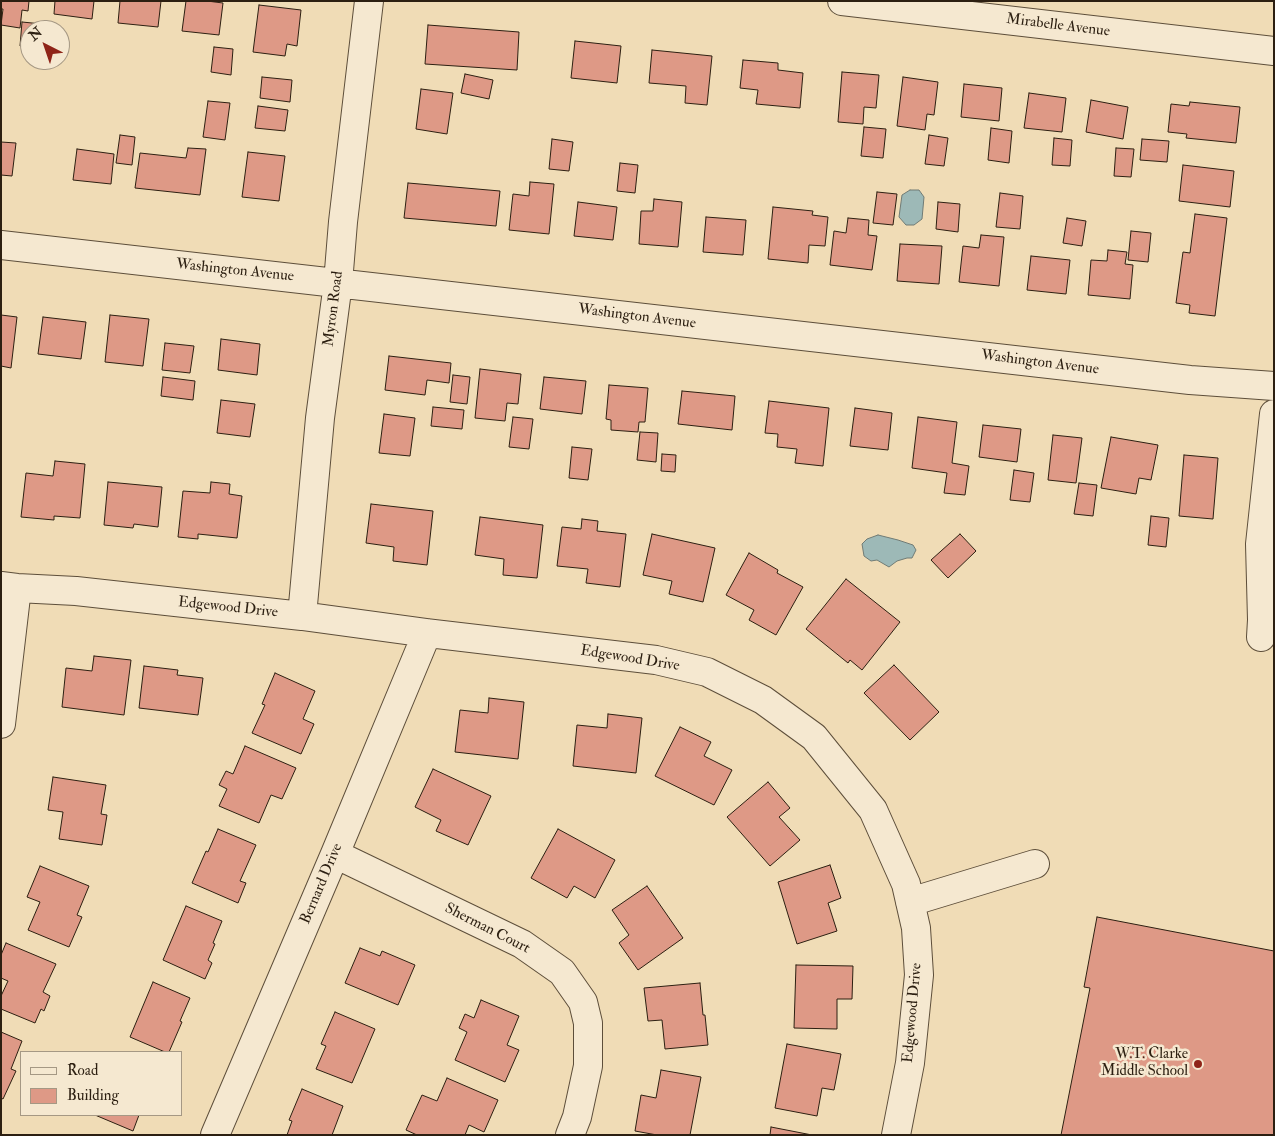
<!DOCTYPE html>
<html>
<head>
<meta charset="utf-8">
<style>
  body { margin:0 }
  #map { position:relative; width:1275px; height:1136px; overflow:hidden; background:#f0dcb6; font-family:"IM FELL Double Pica",serif }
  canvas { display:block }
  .frame { position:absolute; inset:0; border:2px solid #2c1f11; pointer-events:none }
  .legend { position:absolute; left:20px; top:1051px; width:162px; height:65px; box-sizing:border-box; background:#f5e8d0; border:1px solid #a59884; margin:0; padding:6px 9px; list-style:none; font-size:15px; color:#2c1f11 }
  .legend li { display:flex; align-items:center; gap:10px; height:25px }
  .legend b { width:25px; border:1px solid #a59884 }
  .north { position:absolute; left:20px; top:20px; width:50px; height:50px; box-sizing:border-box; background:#f5e8d0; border:1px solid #a59884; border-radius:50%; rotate:319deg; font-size:14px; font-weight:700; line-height:20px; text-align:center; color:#2c1f11 }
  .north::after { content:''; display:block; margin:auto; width:18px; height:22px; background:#8f2418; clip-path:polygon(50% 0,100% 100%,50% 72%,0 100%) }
</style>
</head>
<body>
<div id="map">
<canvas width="1275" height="1136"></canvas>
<div class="frame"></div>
<ul class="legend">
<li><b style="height:6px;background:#f5e8d0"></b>Road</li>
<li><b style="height:14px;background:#de9986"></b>Building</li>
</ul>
<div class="north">N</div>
</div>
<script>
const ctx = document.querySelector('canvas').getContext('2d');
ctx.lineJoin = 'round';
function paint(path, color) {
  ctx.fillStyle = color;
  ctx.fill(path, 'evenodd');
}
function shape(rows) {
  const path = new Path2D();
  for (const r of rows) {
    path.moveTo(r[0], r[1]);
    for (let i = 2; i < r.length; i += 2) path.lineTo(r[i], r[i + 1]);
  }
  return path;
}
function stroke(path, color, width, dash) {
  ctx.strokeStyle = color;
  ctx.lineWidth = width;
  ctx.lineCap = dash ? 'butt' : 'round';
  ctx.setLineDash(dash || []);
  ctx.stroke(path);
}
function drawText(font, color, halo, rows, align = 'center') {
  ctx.font = font + ' "IM FELL Double Pica",serif';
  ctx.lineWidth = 5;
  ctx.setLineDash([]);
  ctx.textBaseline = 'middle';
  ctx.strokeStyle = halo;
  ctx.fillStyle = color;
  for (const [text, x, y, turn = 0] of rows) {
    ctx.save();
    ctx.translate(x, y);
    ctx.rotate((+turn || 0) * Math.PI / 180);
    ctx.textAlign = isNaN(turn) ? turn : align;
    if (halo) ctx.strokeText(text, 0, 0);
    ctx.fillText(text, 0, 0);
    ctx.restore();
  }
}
const water = shape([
  [910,190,919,190,924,197,922,219,914,225,906,225,899,217,902,195,910,190],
  [878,535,898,540,913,545,916,550,912,558,907,558,897,561,889,567,877,560,871,561,864,556,862,544,867,539,878,535]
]);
paint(water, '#9db9b7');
stroke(water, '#707b75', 1);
const building = shape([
  [1,1,29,1,28,11,22,10,20,28,1,25,3,9,1,9,1,1],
  [55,1,94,1,92,19,54,14,55,1],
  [120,1,161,1,158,27,118,23,120,1],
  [186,1,207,1,223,3,219,35,182,31,186,1],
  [259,5,301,10,297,46,287,44,285,56,253,52,259,5],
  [22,22,42,24,42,30,30,30,30,47,20,46,22,22],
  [428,25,519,32,517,70,425,64,428,25],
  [575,41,621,46,617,83,571,78,575,41],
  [214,47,233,49,231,75,211,72,214,47],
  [652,50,712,56,707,105,685,103,686,86,649,83,652,50],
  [743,60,778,63,778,70,803,73,800,108,756,104,758,90,740,88,743,60],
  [842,72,879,75,876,108,864,107,863,124,838,122,842,72],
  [465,74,493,80,489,99,461,93,465,74],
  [262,77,292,80,290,102,260,98,262,77],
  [903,77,938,82,934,115,927,114,925,130,897,126,903,77],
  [964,84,1002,88,999,121,961,117,964,84],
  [421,89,453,93,447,134,416,129,421,89],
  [1029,93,1066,98,1062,132,1024,128,1029,93],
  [1091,100,1128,107,1123,139,1086,132,1091,100],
  [208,101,230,103,225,140,203,137,208,101],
  [1190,102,1240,107,1236,143,1186,138,1187,134,1168,132,1171,104,1189,106,1190,102],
  [258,106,288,110,285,131,255,128,258,106],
  [864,127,886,129,883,158,861,156,864,127],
  [991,128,1012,131,1009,163,988,160,991,128],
  [120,135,135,137,132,165,116,163,120,135],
  [929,135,948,138,944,166,925,164,929,135],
  [1054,138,1072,140,1070,166,1052,165,1054,138],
  [552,139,573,142,569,171,549,169,552,139],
  [1142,139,1169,141,1167,162,1140,160,1142,139],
  [1,142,16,143,12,176,1,175,1,142],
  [188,148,206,149,200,195,135,188,140,153,186,158,188,148],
  [1116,148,1134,149,1131,177,1114,176,1116,148],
  [77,149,114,154,111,184,73,180,77,149],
  [248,152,285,156,279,201,242,197,248,152],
  [620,163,638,165,635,193,617,191,620,163],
  [1183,165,1234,171,1230,207,1179,201,1183,165],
  [530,182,554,184,549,234,509,230,513,194,529,196,530,182],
  [408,183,500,191,496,226,404,218,408,183],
  [877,192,897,194,893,225,873,223,877,192],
  [1000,193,1023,196,1020,229,996,227,1000,193],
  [654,199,682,202,678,247,639,244,641,211,653,211,654,199],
  [578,202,617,207,613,240,574,236,578,202],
  [938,202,960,204,958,232,936,229,938,202],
  [773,207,813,211,812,215,828,217,825,246,809,245,808,263,768,259,773,207],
  [1195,214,1227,218,1215,316,1189,313,1190,305,1176,303,1183,252,1190,253,1195,214],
  [706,217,746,220,743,255,703,252,706,217],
  [848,218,869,220,868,235,877,236,872,270,830,265,834,231,846,233,848,218],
  [1067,218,1086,221,1082,246,1063,243,1067,218],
  [1131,231,1151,233,1148,262,1128,260,1131,231],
  [981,235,1004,237,999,286,959,282,963,246,979,248,981,235],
  [900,244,942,246,939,284,897,281,900,244],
  [1108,250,1127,252,1125,264,1133,265,1130,299,1088,295,1091,260,1107,261,1108,250],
  [1031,256,1070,260,1066,294,1027,290,1031,256],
  [1,315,17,317,11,368,1,366,1,315],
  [110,315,149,319,143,366,105,362,110,315],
  [43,317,86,322,81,359,38,354,43,317],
  [221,339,260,344,257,375,218,370,221,339],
  [165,343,194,346,190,373,162,370,165,343],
  [389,356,451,363,449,383,427,380,425,395,385,390,389,356],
  [480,369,521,374,518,404,507,403,505,421,475,418,480,369],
  [453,375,470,377,467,404,450,402,453,375],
  [163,377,195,381,193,400,161,396,163,377],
  [544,377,586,381,582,414,540,409,544,377],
  [609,385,648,388,645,422,639,422,638,432,611,430,611,420,606,419,609,385],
  [682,391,735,396,732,430,678,424,682,391],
  [221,400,255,404,250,437,217,433,221,400],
  [769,401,829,408,823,466,795,463,797,449,777,447,778,434,765,433,769,401],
  [433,407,464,410,462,429,431,426,433,407],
  [855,408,892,413,888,450,850,446,855,408],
  [384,414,415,418,410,456,379,453,384,414],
  [513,417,533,419,529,449,509,447,513,417],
  [918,417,957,422,952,463,969,466,965,495,944,493,947,473,912,468,918,417],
  [983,425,1021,429,1017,462,979,457,983,425],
  [640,432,658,433,656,462,637,460,640,432],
  [1053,435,1082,438,1076,483,1048,480,1053,435],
  [1111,437,1158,445,1151,480,1139,478,1136,494,1101,488,1111,437],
  [572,447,592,449,588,480,569,478,572,447],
  [662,454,676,455,675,472,661,471,662,454],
  [1184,455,1218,458,1213,519,1179,516,1184,455],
  [55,461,85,464,80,518,54,516,54,520,21,517,26,473,53,476,55,461],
  [1014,470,1034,473,1030,502,1010,500,1014,470],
  [108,482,162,487,158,527,134,524,133,528,104,525,108,482],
  [211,482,230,484,229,494,242,496,237,538,198,534,198,539,178,537,183,491,210,493,211,482],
  [1079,483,1097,485,1093,516,1074,514,1079,483],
  [371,504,433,511,427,565,393,561,394,547,366,543,371,504],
  [1151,516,1169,518,1166,547,1148,545,1151,516],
  [480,517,543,525,537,578,503,575,504,559,475,555,480,517],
  [582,519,598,521,597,531,626,534,620,587,586,583,588,569,557,566,562,527,581,529,582,519],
  [652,534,715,548,703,602,669,594,672,581,643,575,652,534],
  [960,534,976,551,948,578,931,560,960,534],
  [749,553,778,570,777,573,803,587,776,635,749,620,754,610,726,595,749,553],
  [846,579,900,622,862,670,850,660,848,663,806,629,846,579],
  [94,656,131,660,124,715,62,707,66,668,92,671,94,656],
  [894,665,939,712,910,740,864,693,894,665],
  [144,666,178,670,177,675,203,678,198,715,139,708,144,666],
  [275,673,315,691,303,719,314,724,301,754,252,733,265,705,262,704,275,673],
  [489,698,524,702,518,759,455,752,460,710,488,713,489,698],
  [608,714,642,718,636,773,573,766,577,725,607,728,608,714],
  [680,727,711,742,704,756,732,770,714,805,655,776,680,727],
  [245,746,296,768,282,799,271,795,259,823,219,806,227,789,219,785,226,771,233,774,245,746],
  [433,769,491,796,468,845,436,831,441,820,415,807,433,769],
  [53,777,106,785,101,814,107,815,102,845,59,839,63,812,48,810,53,777],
  [768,782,790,808,779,817,800,840,770,866,727,817,768,782],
  [218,829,256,845,240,881,246,883,238,903,192,883,206,851,208,852,218,829],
  [558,829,615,860,595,898,574,886,567,898,531,878,558,829],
  [830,865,841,898,828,903,837,931,797,944,778,882,830,865],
  [40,866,89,886,77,915,82,917,69,947,28,930,40,902,27,897,40,866],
  [647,886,683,938,638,970,619,943,629,935,612,910,647,886],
  [186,906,222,921,213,943,215,944,208,960,212,963,205,979,163,960,186,906],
  [1097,917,1274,951,1274,1135,1061,1135,1090,988,1084,987,1097,917],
  [6,943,56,964,43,992,50,996,44,1011,41,1009,35,1023,1,1009,1,996,8,981,1,978,1,955,6,943],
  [360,948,380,956,382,951,415,965,398,1005,345,983,360,948],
  [796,965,853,966,852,999,837,999,837,1029,794,1028,796,965],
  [153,982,190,998,180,1021,182,1022,169,1052,165,1052,130,1037,153,982],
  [700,983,703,1015,705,1015,708,1045,665,1049,662,1020,648,1021,644,988,700,983],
  [481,1000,519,1016,507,1045,519,1050,505,1082,455,1060,467,1032,459,1028,465,1014,474,1018,481,1000],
  [335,1012,375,1029,352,1083,316,1069,326,1046,321,1044,335,1012],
  [1,1032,22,1041,11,1069,16,1071,3,1099,1,1098,1,1032],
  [787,1044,841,1054,834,1090,822,1088,817,1116,775,1108,787,1044],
  [661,1070,701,1077,690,1135,657,1135,635,1131,641,1095,656,1098,661,1070],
  [447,1078,498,1100,484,1132,469,1125,465,1135,417,1135,406,1130,422,1095,437,1101,447,1078],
  [302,1089,343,1106,332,1135,287,1135,292,1121,289,1120,302,1089],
  [95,1115,139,1115,133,1131,95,1115],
  [771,1127,812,1135,770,1135,771,1127]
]);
paint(building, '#de9986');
stroke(building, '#2c1f11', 1);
const minor = shape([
  [842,1,1274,51],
  [1,245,1190,380,1274,386],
  [1,586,17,588,76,591,302,616,427,633,656,660,707,672,763,700,814,737,873,810,906,884,916,928,919,975,910,1063,896,1135],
  [302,616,320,418,338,283,343,222,369,1],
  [1261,637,1262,620,1260,544,1274,414],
  [1,724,17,588],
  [335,854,522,944,562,972,583,1002,588,1023,588,1066,577,1117,570,1135],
  [910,902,1035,864],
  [215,1135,335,854,427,633]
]);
stroke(minor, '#5d4e3a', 30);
stroke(minor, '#f5e8d0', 28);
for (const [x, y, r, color] of [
  [1198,1064,5,"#8f2418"]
]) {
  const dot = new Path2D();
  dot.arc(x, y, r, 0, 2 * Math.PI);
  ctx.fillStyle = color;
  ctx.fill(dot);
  stroke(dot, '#f5e8d0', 2);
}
drawText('15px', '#2c1f11', '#f5e8d0', [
  ["Mirabelle Avenue",1058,26,7],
  ["Washington Avenue",235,271,6],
  ["Myron Road",334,309,-83],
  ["Washington Avenue",637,317,7],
  ["Washington Avenue",1040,363,7],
  ["Edgewood Drive",228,608,6],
  ["Edgewood Drive",630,659,9],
  ["Bernard Drive",322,884,-67],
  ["Sherman Court",487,929,27],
  ["Edgewood Drive",913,1013,-85]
]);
drawText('15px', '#2c1f11', '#f5e8d0', [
  ["W.T. Clarke",1188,1055],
  ["Middle School",1188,1072]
], 'right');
</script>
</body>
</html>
